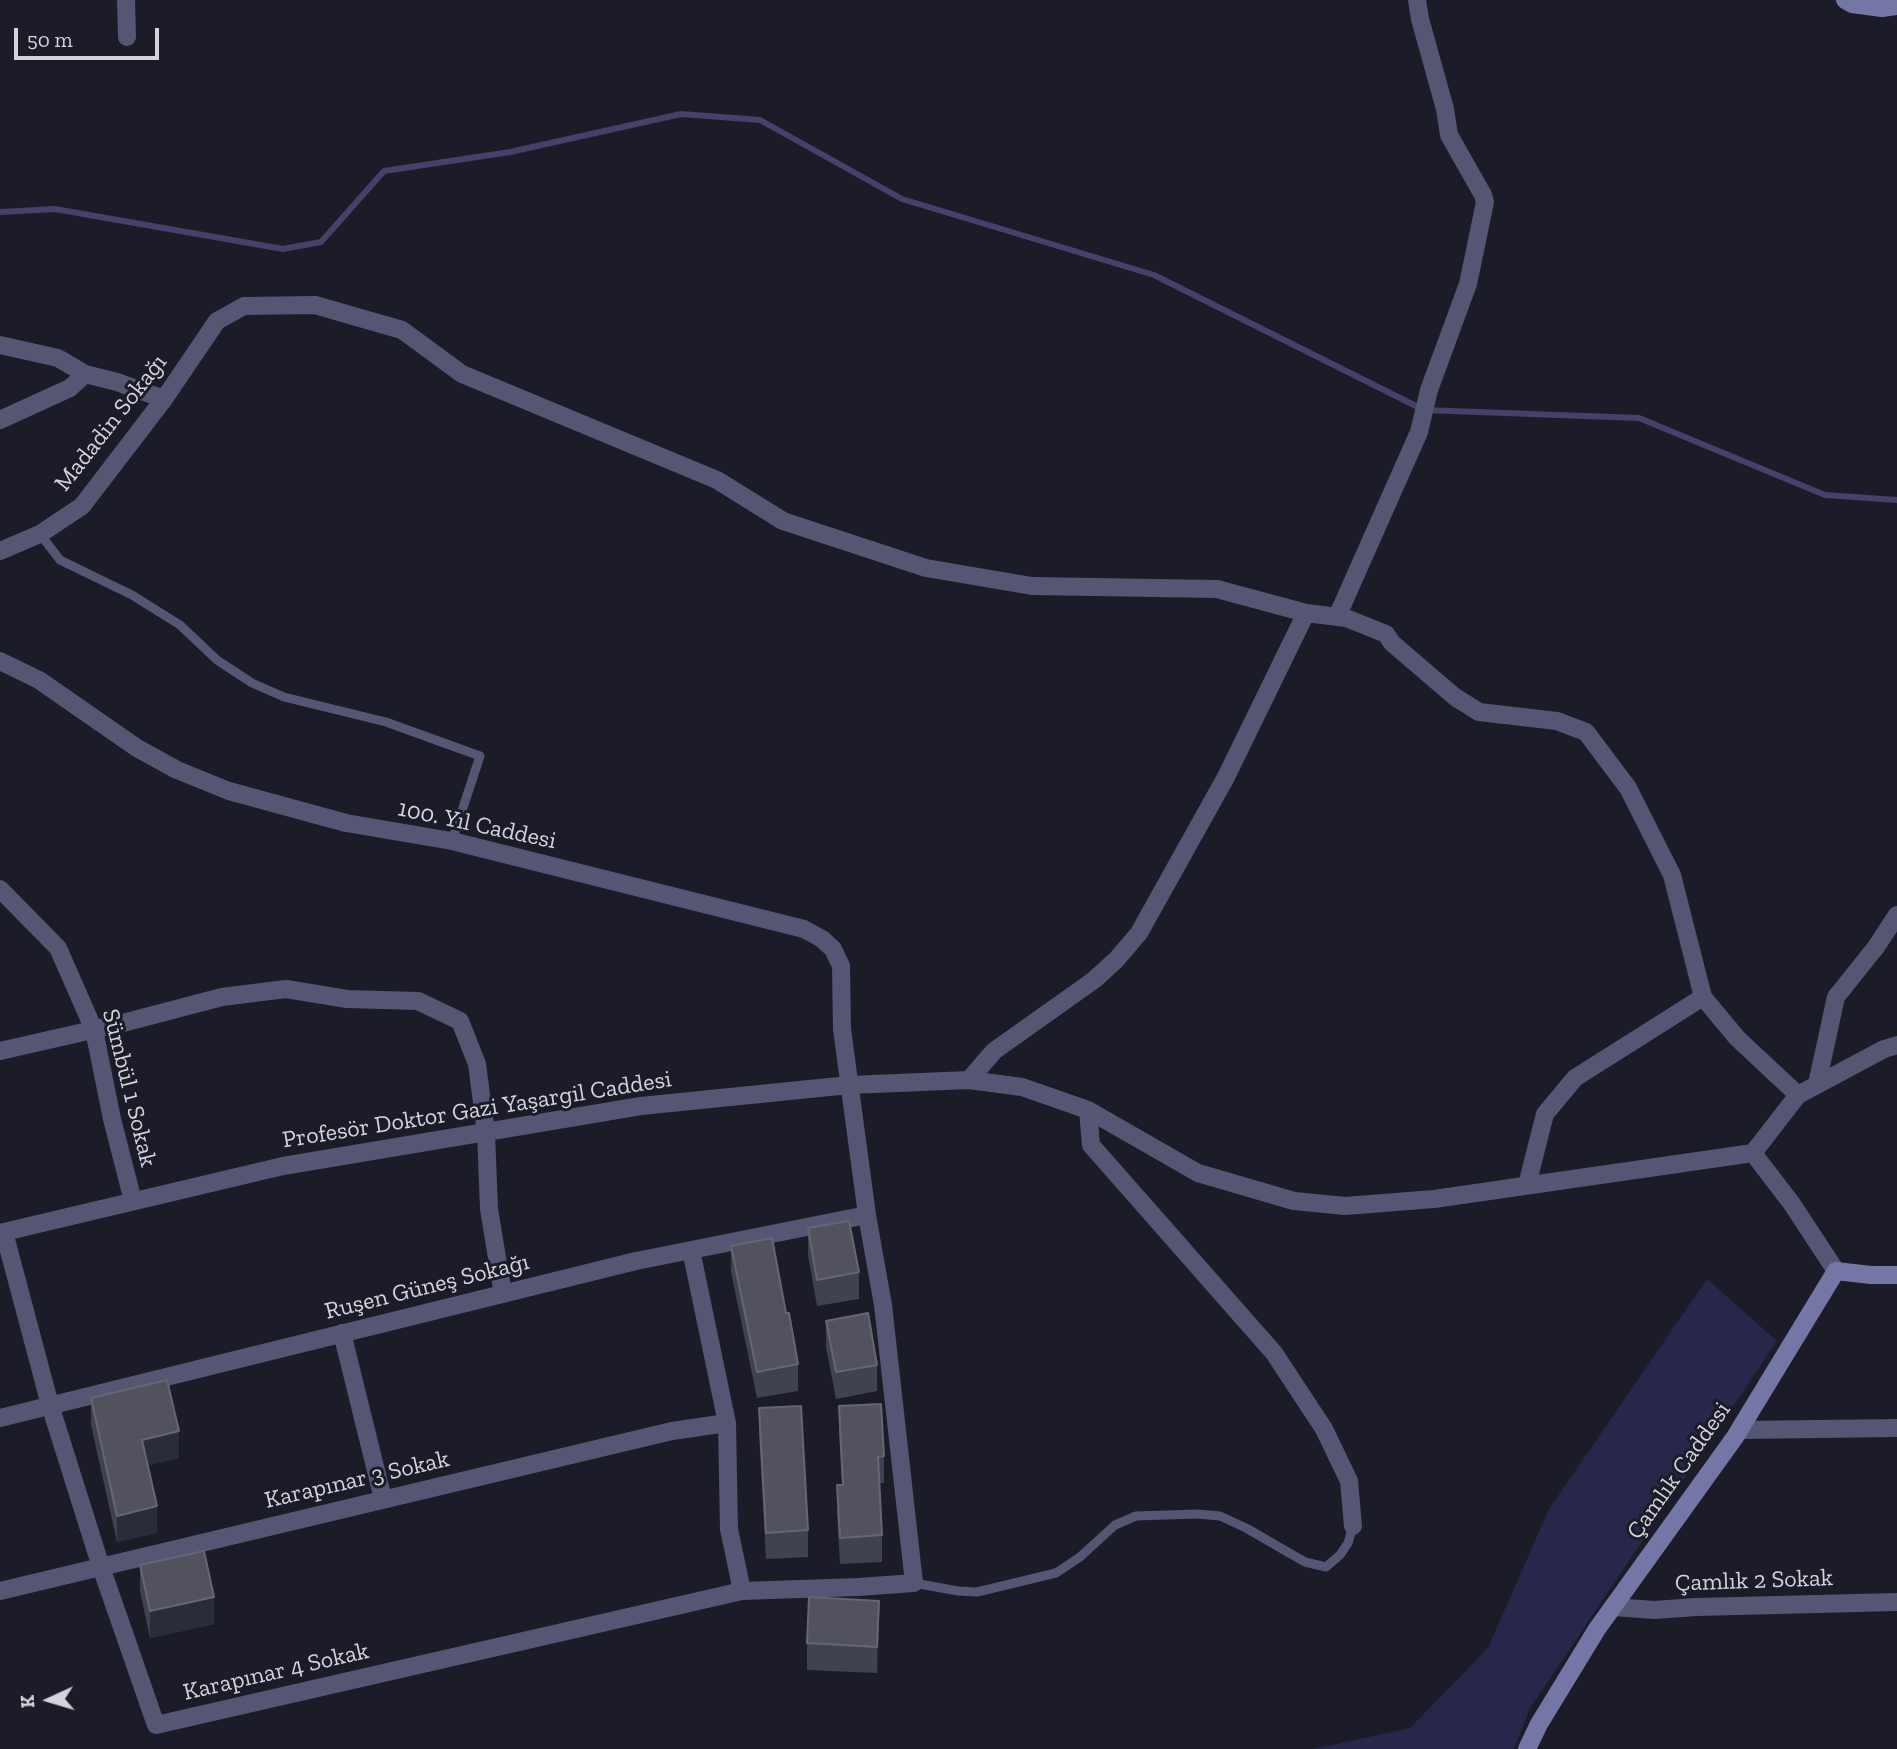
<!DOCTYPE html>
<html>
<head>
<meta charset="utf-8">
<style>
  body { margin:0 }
  #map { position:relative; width:1897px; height:1749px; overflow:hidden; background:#1b1c28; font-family:"Zilla Slab",serif }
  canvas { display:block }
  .north { position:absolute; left:14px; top:1665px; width:70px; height:70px; -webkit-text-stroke:5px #1b1c28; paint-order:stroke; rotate:266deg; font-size:19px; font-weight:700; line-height:28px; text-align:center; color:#d2d3db }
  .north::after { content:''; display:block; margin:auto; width:24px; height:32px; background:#d2d3db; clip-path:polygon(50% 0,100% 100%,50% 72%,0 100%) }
  .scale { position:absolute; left:14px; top:28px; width:145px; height:32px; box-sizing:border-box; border:4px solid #d2d3db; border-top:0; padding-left:9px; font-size:21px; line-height:24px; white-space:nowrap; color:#d2d3db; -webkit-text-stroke:5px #1b1c28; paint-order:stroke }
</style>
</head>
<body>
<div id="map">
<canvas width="1897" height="1749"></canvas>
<div class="north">K</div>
<div class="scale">50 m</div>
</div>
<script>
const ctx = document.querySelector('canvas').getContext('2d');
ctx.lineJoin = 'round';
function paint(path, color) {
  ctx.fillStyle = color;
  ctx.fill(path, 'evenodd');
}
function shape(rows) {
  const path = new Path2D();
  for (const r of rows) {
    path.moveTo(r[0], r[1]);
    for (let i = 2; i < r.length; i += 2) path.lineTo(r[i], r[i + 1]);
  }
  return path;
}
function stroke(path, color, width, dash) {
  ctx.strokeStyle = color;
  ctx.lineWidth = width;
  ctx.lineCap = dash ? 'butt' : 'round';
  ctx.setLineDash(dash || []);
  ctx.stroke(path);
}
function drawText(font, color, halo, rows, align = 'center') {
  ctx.font = font + ' "Zilla Slab",serif';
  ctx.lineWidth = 6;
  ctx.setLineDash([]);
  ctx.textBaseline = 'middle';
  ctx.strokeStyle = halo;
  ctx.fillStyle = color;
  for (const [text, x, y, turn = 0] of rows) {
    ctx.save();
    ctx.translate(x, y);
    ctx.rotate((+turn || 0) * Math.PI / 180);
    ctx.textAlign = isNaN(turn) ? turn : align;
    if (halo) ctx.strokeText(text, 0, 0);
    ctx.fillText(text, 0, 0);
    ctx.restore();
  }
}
paint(shape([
  [1707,1279,1777,1341,1530,1708,1514,1749,1314,1749,1410,1728,1488,1648,1549,1509]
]), '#27274b');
stroke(shape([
  [0,212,55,209,283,249,321,242,384,171,510,152,681,114,760,120,902,199,1154,275,1424,410,1639,418,1825,495,1897,500]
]), '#483f6a', 6);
stroke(shape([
  [40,534,60,560,132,595,180,625,217,660,252,683,284,697,386,722,480,756,452,841],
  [914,1583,958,1591,977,1592,1056,1573,1080,1557,1115,1525,1136,1516,1197,1514,1220,1516,1246,1528,1305,1562,1326,1567,1340,1555,1348,1543,1353,1526]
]), '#555674', 9);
stroke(shape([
  [126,0,127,37],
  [0,345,58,358,85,374,117,382,164,399],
  [0,420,70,388,85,374],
  [0,551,40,534,82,506,164,399,217,321,244,306,315,305,402,330,462,374,717,480,783,521,926,568,1032,586,1217,589,1306,613,1346,618,1386,634,1392,643,1455,697,1479,712,1557,721,1586,732,1628,788,1672,875,1703,997,1737,1038,1798,1095],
  [1337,617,1419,432,1429,390,1468,284,1485,202,1483,195,1449,135,1445,109,1420,19,1417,0],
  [0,661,39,680,137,748,177,770,229,791,346,823,452,841,804,929,822,939,833,949,841,966,842,1029,867,1215,883,1305,914,1583,858,1587,742,1591,156,1725,101,1567,50,1405,4,1232],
  [0,889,58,948,94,1030,112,1119,133,1201],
  [0,1051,119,1024,222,997,286,989,347,999,418,1001,460,1021,477,1064,486,1133,489,1209,503,1294],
  [969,1080,994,1051,1094,980,1116,960,1139,933,1226,777,1306,613],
  [1817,1084,1836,997,1876,947,1897,915],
  [1088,1110,1091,1145,1274,1353,1324,1429,1349,1481,1353,1526],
  [1753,1153,1792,1204,1836,1271],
  [1527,1185,1545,1114,1575,1078,1703,997],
  [0,1233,283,1166,641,1106,849,1085,969,1080,1022,1087,1088,1110,1198,1173,1294,1201,1345,1206,1434,1199,1753,1153,1798,1095,1884,1049,1897,1045],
  [691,1250,727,1423,729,1529,742,1591],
  [342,1333,383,1499],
  [0,1418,636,1261,867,1215],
  [1740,1430,1897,1428],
  [0,1591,672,1431,727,1423],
  [1613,1607,1654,1610,1696,1607,1897,1602]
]), '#555674', 18);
stroke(shape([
  [1845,0,1852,4,1882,8,1897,6],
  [1527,1749,1539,1724,1597,1629,1735,1437,1836,1271,1871,1275,1897,1275]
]), '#7477a6', 18);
paint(shape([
  [808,1228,859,1272,859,1299,817,1306,808,1255],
  [731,1246,786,1313,798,1364,798,1391,757,1398,731,1272],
  [826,1321,877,1365,877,1391,836,1399,826,1347],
  [91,1398,179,1458,148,1465,157,1533,117,1542,91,1425],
  [839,1406,884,1456,884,1483,879,1483,882,1535,882,1562,840,1564,837,1512,837,1485,842,1485,839,1433],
  [759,1408,808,1530,808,1557,766,1559,759,1435],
  [140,1565,214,1624,150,1638,140,1591],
  [879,1627,877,1673,807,1670,807,1643]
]), '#41424f');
paint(shape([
  [179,1431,179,1458,142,1467,142,1440],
  [157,1506,157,1533,117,1542,117,1516],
  [214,1597,214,1624,150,1638,150,1611],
  [879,1601,879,1627,877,1673,877,1647]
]), '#2b2c39');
const building = shape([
  [849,1221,859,1272,817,1280,808,1228,849,1221],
  [772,1238,786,1313,789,1313,798,1364,757,1372,731,1246,772,1238],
  [868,1313,877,1365,836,1372,826,1321,868,1313],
  [167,1380,179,1431,142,1440,157,1506,117,1516,91,1398,167,1380],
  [881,1404,884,1456,878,1457,882,1535,840,1538,837,1485,843,1485,839,1406,881,1404],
  [801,1406,808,1530,766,1533,759,1408,801,1406],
  [204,1551,214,1597,150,1611,140,1565,204,1551],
  [809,1597,879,1601,877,1647,807,1643,809,1597]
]);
paint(building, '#51525e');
stroke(building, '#656671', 2);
drawText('24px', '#d2d3db', '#1b1c28', [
  ["Madadin Sokağı",111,423,-52],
  ["100. Yıl Caddesi",477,825,12],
  ["Sümbül 1 Sokak",129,1088,76],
  ["Profesör Doktor Gazi Yaşargil Caddesi",477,1110,-9],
  ["Ruşen Güneş Sokağı",427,1287,-14],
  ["Çamlık Caddesi",1679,1471,-55],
  ["Karapınar 3 Sokak",357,1480,-13],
  ["Çamlık 2 Sokak",1754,1581,-2],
  ["Karapınar 4 Sokak",276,1672,-13]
]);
</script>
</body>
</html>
